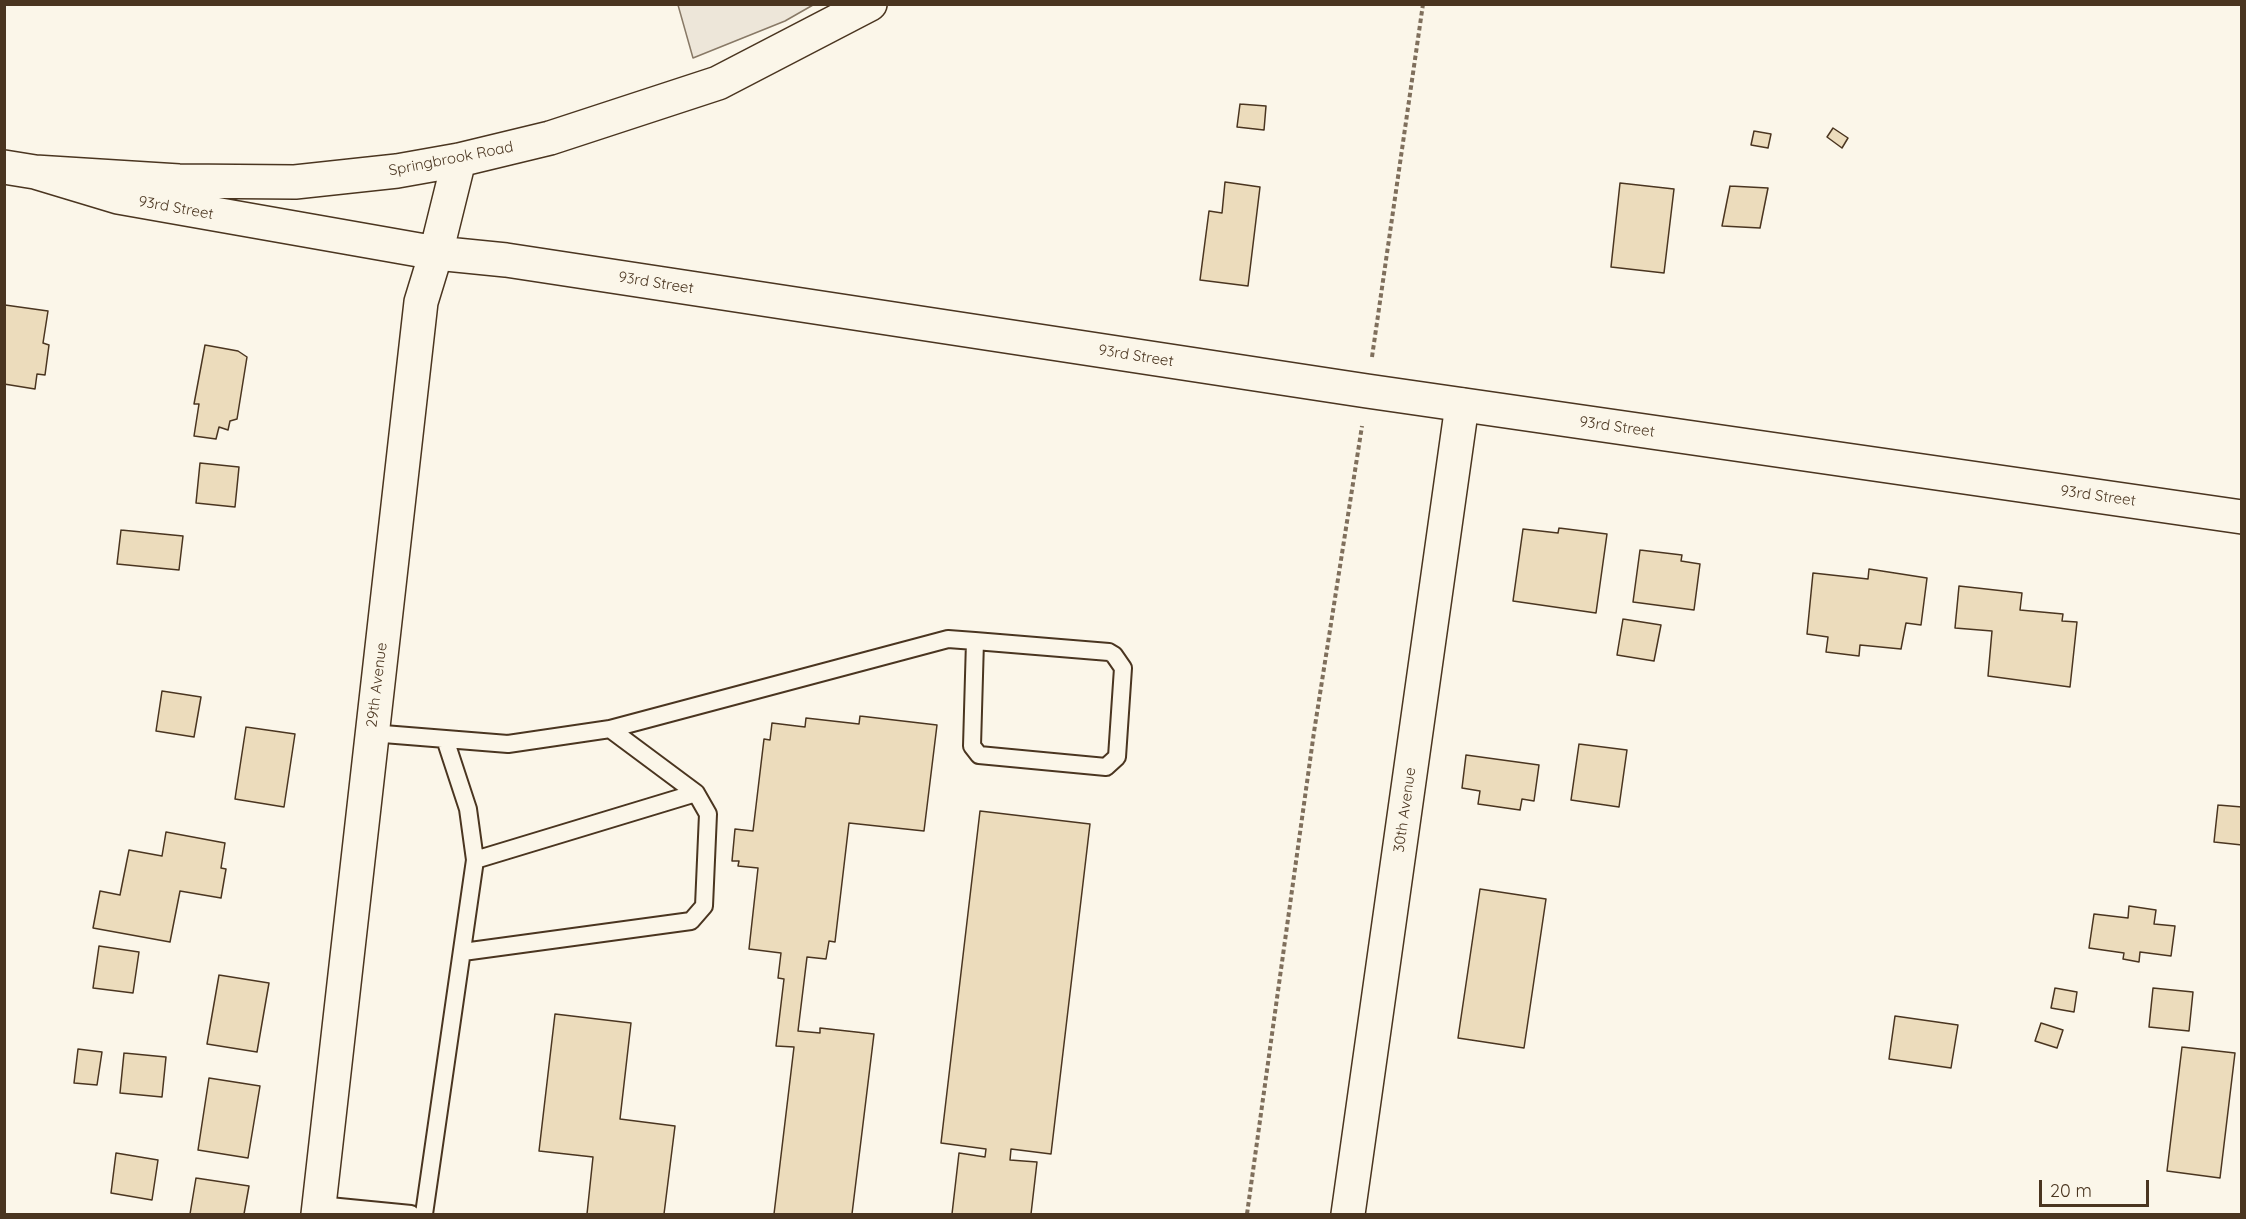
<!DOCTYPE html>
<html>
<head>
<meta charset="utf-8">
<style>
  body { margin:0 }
  #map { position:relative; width:2246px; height:1219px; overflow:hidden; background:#fbf6e9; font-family:Quicksand,sans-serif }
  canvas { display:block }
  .frame { position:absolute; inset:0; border:6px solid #4a3520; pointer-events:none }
  .scale { position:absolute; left:2039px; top:1180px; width:110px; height:27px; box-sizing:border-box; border:3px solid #4a3520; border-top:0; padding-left:8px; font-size:18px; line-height:21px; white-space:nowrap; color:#4a3520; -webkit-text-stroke:4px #fbf6e9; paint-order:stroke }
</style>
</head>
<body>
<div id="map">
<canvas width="2246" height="1219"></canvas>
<div class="frame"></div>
<div class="scale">20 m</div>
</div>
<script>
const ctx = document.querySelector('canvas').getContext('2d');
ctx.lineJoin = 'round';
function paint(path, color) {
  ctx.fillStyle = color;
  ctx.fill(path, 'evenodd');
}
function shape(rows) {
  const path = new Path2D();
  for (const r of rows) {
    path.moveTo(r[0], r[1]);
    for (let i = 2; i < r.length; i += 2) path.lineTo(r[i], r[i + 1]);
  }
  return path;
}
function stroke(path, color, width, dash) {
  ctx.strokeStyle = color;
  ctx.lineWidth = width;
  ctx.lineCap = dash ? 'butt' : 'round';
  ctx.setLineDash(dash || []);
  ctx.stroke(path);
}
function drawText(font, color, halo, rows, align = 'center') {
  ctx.font = font + ' Quicksand,sans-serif';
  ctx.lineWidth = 4.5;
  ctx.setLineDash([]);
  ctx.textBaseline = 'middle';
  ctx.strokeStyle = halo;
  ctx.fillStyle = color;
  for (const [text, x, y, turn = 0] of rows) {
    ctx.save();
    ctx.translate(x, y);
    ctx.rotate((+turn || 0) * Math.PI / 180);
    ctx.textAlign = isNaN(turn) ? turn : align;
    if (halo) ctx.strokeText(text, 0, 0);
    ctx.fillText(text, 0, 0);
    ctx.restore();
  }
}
const green = shape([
  [678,5,678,4,813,5,785,21,693,58,678,5]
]);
paint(green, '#ede6d9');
stroke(green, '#887966', 1.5);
const building = shape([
  [1240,104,1266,106,1264,130,1237,127,1240,104],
  [1833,128,1848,138,1842,148,1827,137,1833,128],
  [1754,131,1771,134,1768,148,1751,145,1754,131],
  [1225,182,1260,187,1248,286,1200,280,1209,211,1222,213,1225,182],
  [1620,183,1674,189,1664,273,1611,267,1620,183],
  [1730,186,1768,188,1760,228,1722,226,1730,186],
  [5,305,48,311,43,343,49,345,45,375,37,374,35,389,4,384,5,305],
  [205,345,238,351,247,357,237,419,230,421,228,430,219,427,216,439,194,436,199,404,194,404,205,345],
  [200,463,239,467,235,507,196,503,200,463],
  [1559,528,1607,534,1596,613,1513,601,1523,529,1558,533,1559,528],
  [121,530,183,536,179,570,117,564,121,530],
  [1640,550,1682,555,1681,561,1700,564,1694,610,1633,602,1640,550],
  [1869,569,1927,578,1921,625,1906,623,1901,649,1860,645,1859,656,1826,652,1828,637,1807,634,1813,573,1868,579,1869,569],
  [1959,586,2022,593,2020,610,2063,614,2062,621,2077,622,2070,687,1988,676,1992,631,1955,628,1959,586],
  [1623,619,1661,625,1654,661,1617,655,1623,619],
  [162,691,201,697,194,737,156,731,162,691],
  [860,716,937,725,924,831,849,823,835,942,829,941,826,959,807,957,798,1031,820,1033,820,1028,874,1034,852,1214,774,1214,794,1047,776,1046,784,979,778,978,781,953,749,949,758,868,738,866,739,861,732,861,735,829,753,831,764,739,770,740,772,723,805,727,806,718,859,724,860,716],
  [246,727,295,734,284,807,235,799,246,727],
  [1579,744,1627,750,1619,807,1571,800,1579,744],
  [1466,755,1539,765,1534,801,1522,799,1520,810,1478,804,1480,791,1462,788,1466,755],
  [2218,805,2242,807,2242,845,2214,842,2218,805],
  [980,811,1090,824,1051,1154,1011,1149,1010,1160,1037,1162,1031,1214,952,1214,959,1153,985,1157,986,1149,941,1143,980,811],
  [166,832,225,843,221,868,226,869,221,898,180,891,170,942,93,928,100,891,120,895,129,850,162,856,166,832],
  [1480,889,1546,899,1524,1048,1458,1038,1480,889],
  [2129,906,2156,910,2154,924,2175,926,2171,956,2140,952,2139,962,2123,959,2124,953,2089,948,2094,914,2128,918,2129,906],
  [99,946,139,952,133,993,93,988,99,946],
  [219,975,269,983,257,1052,207,1044,219,975],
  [2055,988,2077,992,2074,1012,2051,1008,2055,988],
  [2153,988,2193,992,2189,1031,2149,1027,2153,988],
  [555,1014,631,1023,620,1119,675,1126,664,1214,587,1214,593,1157,539,1151,555,1014],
  [1895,1016,1958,1025,1951,1068,1889,1059,1895,1016],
  [2041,1023,2063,1030,2057,1048,2035,1041,2041,1023],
  [2182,1047,2235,1053,2220,1178,2167,1171,2182,1047],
  [78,1049,102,1052,97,1085,74,1083,78,1049],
  [124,1053,166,1057,162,1097,120,1093,124,1053],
  [209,1078,260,1086,248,1158,198,1150,209,1078],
  [116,1153,158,1160,152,1200,111,1193,116,1153],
  [196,1178,249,1186,244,1214,190,1214,196,1178]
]);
paint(building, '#ecdcbc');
stroke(building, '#4a3520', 1.5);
const service = shape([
  [371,733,508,744,610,729,948,639,975,641,1109,652,1114,655,1123,668,1117,757,1106,767,979,755,972,746,975,641],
  [475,860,696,793],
  [463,952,691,921,704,906,708,814,696,793,610,729],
  [319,1205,411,1214],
  [424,1214,475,860,468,809,445,739]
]);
const minor = shape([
  [318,1214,421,302,436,253],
  [1348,1214,1462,405]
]);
const tertiary = shape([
  [4,167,35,172,179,181,295,182,397,171,459,160,550,138,718,83,870,4],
  [35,172,118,197,436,253,506,260,1367,391,2242,517],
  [436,253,459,160]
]);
stroke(service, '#4a3520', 20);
stroke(minor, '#4a3520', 36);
stroke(tertiary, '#4a3520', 36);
stroke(shape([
  [1372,357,1423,4],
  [1247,1214,1314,732,1362,426]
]), '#7f6f5c', 4, [4.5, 3]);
stroke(service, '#fbf6e9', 16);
stroke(minor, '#fbf6e9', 33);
stroke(tertiary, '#fbf6e9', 33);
drawText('15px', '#4a3520', '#fbf6e9', [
  ["Springbrook Road",451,159,-11],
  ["93rd Street",176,208,10],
  ["93rd Street",656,283,9],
  ["93rd Street",1136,356,9],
  ["93rd Street",1617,427,8],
  ["93rd Street",2098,496,8],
  ["29th Avenue",377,685,-83],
  ["30th Avenue",1405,810,-82]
]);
</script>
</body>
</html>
